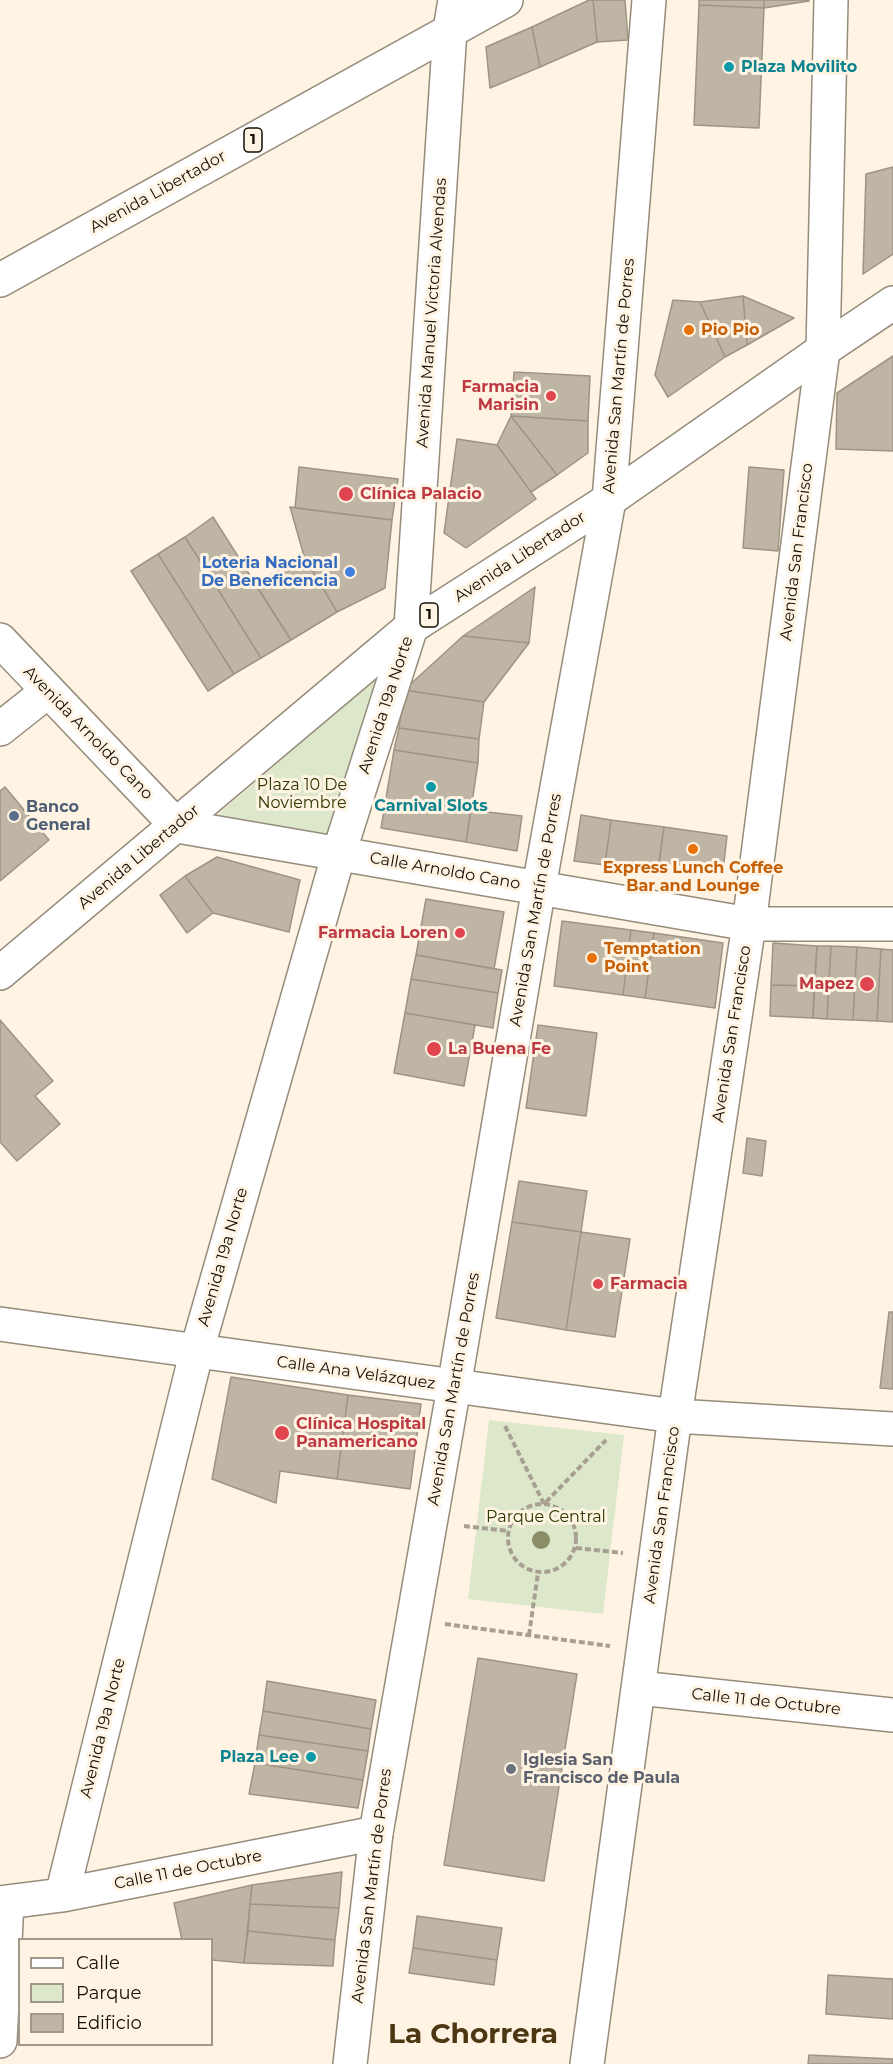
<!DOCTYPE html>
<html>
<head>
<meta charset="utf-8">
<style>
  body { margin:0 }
  #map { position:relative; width:893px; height:2064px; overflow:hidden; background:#fff4e3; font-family:Montserrat,sans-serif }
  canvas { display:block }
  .legend { position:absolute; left:18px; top:1938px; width:195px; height:108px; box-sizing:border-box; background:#fff4e3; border:2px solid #a1988c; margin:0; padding:8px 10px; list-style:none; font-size:18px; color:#130f09 }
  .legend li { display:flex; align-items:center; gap:12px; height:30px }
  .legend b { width:30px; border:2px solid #a1988c }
</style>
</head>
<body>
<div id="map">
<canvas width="893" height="2064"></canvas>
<ul class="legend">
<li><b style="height:8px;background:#fff"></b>Calle</li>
<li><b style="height:16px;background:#dde8ca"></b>Parque</li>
<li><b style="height:16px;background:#bfb5a4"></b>Edificio</li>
</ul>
</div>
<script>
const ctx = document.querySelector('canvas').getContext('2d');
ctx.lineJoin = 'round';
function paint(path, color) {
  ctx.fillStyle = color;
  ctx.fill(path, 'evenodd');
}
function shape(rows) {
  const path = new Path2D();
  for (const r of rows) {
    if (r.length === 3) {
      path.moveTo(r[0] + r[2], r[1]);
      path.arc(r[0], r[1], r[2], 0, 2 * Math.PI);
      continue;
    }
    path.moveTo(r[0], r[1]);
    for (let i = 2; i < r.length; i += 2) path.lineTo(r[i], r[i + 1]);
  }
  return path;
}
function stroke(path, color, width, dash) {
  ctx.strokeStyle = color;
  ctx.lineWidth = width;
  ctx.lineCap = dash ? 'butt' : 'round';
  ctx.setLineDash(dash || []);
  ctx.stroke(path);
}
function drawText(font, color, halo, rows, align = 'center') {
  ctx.font = font + ' Montserrat,sans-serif';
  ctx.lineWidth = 6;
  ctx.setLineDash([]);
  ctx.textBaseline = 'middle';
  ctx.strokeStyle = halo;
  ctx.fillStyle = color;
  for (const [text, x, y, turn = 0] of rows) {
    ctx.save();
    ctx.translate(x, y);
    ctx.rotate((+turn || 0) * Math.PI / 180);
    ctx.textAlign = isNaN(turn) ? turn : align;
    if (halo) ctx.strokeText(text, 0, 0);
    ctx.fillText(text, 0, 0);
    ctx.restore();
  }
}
paint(shape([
  [387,669,329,839,210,821],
  [489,1420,624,1435,603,1614,468,1599]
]), '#dde8ca');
const building = shape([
  [589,0,593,0,597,42,540,67,532,27,589,0],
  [593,0,625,0,628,40,597,42,593,0],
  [699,0,764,0,764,8,699,5,699,0],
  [764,0,809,0,809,1,764,8,764,0],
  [699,5,764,8,759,128,694,125,699,5],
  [532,27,540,67,490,88,486,47,532,27],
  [893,167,893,254,863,274,866,174,893,167],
  [743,296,747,345,725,357,700,302,743,296],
  [743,296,794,318,747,345,743,296],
  [673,300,700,302,725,357,668,397,655,375,673,300],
  [893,356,893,451,836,449,837,393,893,356],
  [514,372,590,376,588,421,511,416,514,372],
  [511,416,557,475,531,492,497,445,511,416],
  [511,416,588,421,588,453,557,475,511,416],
  [457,439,497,445,536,499,466,548,444,533,457,439],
  [299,467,398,479,392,520,295,508,299,467],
  [749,467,784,470,778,551,743,548,749,467],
  [290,507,392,520,385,588,337,612,304,556,290,507],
  [213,517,291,640,261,658,185,537,213,517],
  [185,537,261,658,234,674,158,554,185,537],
  [158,554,234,674,208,691,131,571,158,554],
  [304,556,337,612,291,640,255,584,304,556],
  [535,587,529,643,463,636,535,587],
  [463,636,529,643,484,702,404,690,463,636],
  [404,690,484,702,479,739,399,728,404,690],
  [399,728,479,739,478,763,394,750,399,728],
  [394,750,478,763,466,842,381,828,394,750],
  [5,787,49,840,0,881,0,791,5,787],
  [471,810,522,816,517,851,466,842,471,810],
  [581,815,611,820,605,865,574,861,581,815],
  [611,820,664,827,658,872,605,865,611,820],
  [664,827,727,836,723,871,659,862,664,827],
  [217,857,300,880,289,932,213,913,185,876,217,857],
  [185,876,213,913,187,933,160,895,185,876],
  [426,899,504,912,494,969,416,955,426,899],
  [562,921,631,930,623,995,554,986,562,921],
  [631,930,654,933,645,998,623,995,631,930],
  [654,933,723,943,715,1008,645,998,654,933],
  [773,943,817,946,814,986,771,985,773,943],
  [817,946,831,946,827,1019,813,1018,817,946],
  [831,946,857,947,853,1020,827,1019,831,946],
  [857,947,881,949,877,1021,853,1020,857,947],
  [881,949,893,950,893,1022,877,1021,881,949],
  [416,955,502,970,498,993,411,979,416,955],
  [411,979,498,993,493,1028,405,1013,411,979],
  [771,985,814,986,813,1018,770,1016,771,985],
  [405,1013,475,1025,464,1086,394,1073,405,1013],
  [0,1020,53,1081,35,1096,60,1124,17,1161,0,1142,0,1020],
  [538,1025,597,1033,586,1116,526,1108,538,1025],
  [747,1138,766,1141,762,1176,743,1173,747,1138],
  [519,1181,587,1191,581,1232,512,1222,519,1181],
  [512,1222,581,1232,566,1330,496,1318,512,1222],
  [581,1232,630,1239,615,1337,566,1330,581,1232],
  [889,1312,893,1312,893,1389,880,1388,889,1312],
  [231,1377,348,1395,337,1479,280,1471,276,1503,212,1479,231,1377],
  [348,1395,421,1404,410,1489,337,1479,348,1395],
  [478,1658,577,1674,544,1881,444,1865,478,1658],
  [267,1681,376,1700,371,1729,263,1711,267,1681],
  [263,1711,371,1729,368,1751,259,1735,263,1711],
  [259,1735,368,1751,363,1780,255,1763,259,1735],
  [255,1763,363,1780,358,1808,249,1794,255,1763],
  [342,1872,339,1908,250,1904,252,1885,342,1872],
  [252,1885,244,1963,212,1960,212,1940,182,1940,174,1903,252,1885],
  [250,1904,339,1908,335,1940,248,1931,250,1904],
  [417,1916,502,1928,497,1960,413,1948,417,1916],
  [248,1931,335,1940,333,1966,244,1963,248,1931],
  [413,1948,497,1960,494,1985,409,1973,413,1948],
  [828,1975,893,1979,893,2019,826,2014,828,1975],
  [809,2055,893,2059,893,2064,808,2064,809,2055]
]);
paint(building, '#bfb5a4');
stroke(building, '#9e9484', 1.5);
const minor = shape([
  [0,640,177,826,749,924,893,924],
  [0,729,48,691],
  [0,1324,675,1416,893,1429],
  [639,1688,893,1715],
  [62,1895,197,1350,339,853,411,627,450,30,455,0],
  [0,1903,62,1895,376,1833],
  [0,2041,7,1902],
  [587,2064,675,1416,749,924,823,350,831,0]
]);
const major = shape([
  [350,2064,376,1833,454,1387,539,887,609,500,649,0]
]);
const highway = shape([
  [0,280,506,0],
  [0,973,411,627,609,500,823,350,893,303]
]);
stroke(minor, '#968c7c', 36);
stroke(major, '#968c7c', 36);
stroke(highway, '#968c7c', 36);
stroke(shape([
  [505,1426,544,1504,606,1440],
  [542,1538,34],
  [464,1526,508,1531],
  [576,1548,623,1553],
  [445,1624,610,1646],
  [529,1635,538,1573]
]), '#a79f92', 4, [6, 3]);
stroke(minor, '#fff', 33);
stroke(major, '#fff', 33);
stroke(highway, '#fff', 33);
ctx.fillStyle = '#8a8d66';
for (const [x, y] of [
  [541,1540]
]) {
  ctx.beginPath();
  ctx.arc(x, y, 9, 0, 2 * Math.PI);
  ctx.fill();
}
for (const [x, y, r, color] of [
  [729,67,6,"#0f9aa8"],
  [689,330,6,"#e8710a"],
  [551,396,6,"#e0444e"],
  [346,494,8,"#e0444e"],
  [350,572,6,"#3f7fe0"],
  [431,787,6,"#0f9aa8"],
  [14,816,6,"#5c6f8a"],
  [693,849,6,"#e8710a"],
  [460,933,6,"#e0444e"],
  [592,958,6,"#e8710a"],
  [867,984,8,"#e0444e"],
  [434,1049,8,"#e0444e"],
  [598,1284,6,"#e0444e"],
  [282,1433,8,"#e0444e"],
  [311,1757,6,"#0f9aa8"],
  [511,1769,6,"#6b7280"]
]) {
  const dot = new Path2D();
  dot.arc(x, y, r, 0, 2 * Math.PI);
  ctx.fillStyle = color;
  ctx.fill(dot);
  stroke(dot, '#fff4e3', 2);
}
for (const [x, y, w] of [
  [253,140,18],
  [429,615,18]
]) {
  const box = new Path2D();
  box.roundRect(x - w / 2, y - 12, w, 24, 4.5);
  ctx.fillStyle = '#fff4e3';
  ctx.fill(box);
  stroke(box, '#130f09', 1.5);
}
drawText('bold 15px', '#130f09', null, [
  ["1",253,140],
  ["1",429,615]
]);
drawText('bold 16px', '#0d838f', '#fff4e3', [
  ["Plaza Movilito",741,67],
  ["Carnival Slots",431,806,"center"],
  ["Plaza Lee",299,1757,"right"]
], 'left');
drawText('16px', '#130f09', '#fff4e3', [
  ["Avenida Libertador",158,192,-29],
  ["Avenida Manuel Victoria Alvendas",432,313,-86],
  ["Avenida San Martín de Porres",619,376,-85],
  ["Avenida San Francisco",797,552,-83],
  ["Avenida Libertador",520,557,-33],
  ["Avenida 19a Norte",386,705,-72],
  ["Avenida Arnoldo Cano",88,733,46],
  ["Avenida Libertador",139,857,-40],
  ["Calle Arnoldo Cano",445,871,10],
  ["Avenida San Martín de Porres",536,910,-80],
  ["Avenida San Francisco",732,1034,-81],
  ["Avenida 19a Norte",223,1257,-74],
  ["Calle Ana Velázquez",356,1373,8],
  ["Avenida San Martín de Porres",454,1389,-80],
  ["Avenida San Francisco",662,1515,-82],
  ["Calle 11 de Octubre",766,1702,6],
  ["Avenida 19a Norte",103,1728,-76],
  ["Calle 11 de Octubre",188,1870,-11],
  ["Avenida San Martín de Porres",372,1886,-83]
]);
drawText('bold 16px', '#c56008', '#fff4e3', [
  ["Pio Pio",701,330],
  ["Express Lunch Coffee",693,868,"center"],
  ["Bar and Lounge",693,886,"center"],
  ["Temptation",604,949],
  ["Point",604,967]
], 'left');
drawText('bold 16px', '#be3a42', '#fff4e3', [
  ["Farmacia",539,387,"right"],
  ["Marisin",539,405,"right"],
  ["Clínica Palacio",360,494],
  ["Farmacia Loren",448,933,"right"],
  ["Mapez",854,984,"right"],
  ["La Buena Fe",448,1049],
  ["Farmacia",610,1284],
  ["Clínica Hospital",296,1424],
  ["Panamericano",296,1442]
], 'left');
drawText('bold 16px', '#366cbe', '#fff4e3', [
  ["Loteria Nacional",338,563],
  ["De Beneficencia",338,581]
], 'right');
drawText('16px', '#2b3900', '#fff4e3', [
  ["Plaza 10 De",302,785],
  ["Noviembre",302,803],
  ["Parque Central",546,1517]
]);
drawText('bold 16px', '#4e5e75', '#fff4e3', [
  ["Banco",26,807],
  ["General",26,825]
], 'left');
drawText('bold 16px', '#5b616d', '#fff4e3', [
  ["Iglesia San",523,1760],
  ["Francisco de Paula",523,1778]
], 'left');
drawText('bold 28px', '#4d3713', '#fff4e3', [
  ["La Chorrera",473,2035]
]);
</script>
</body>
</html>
